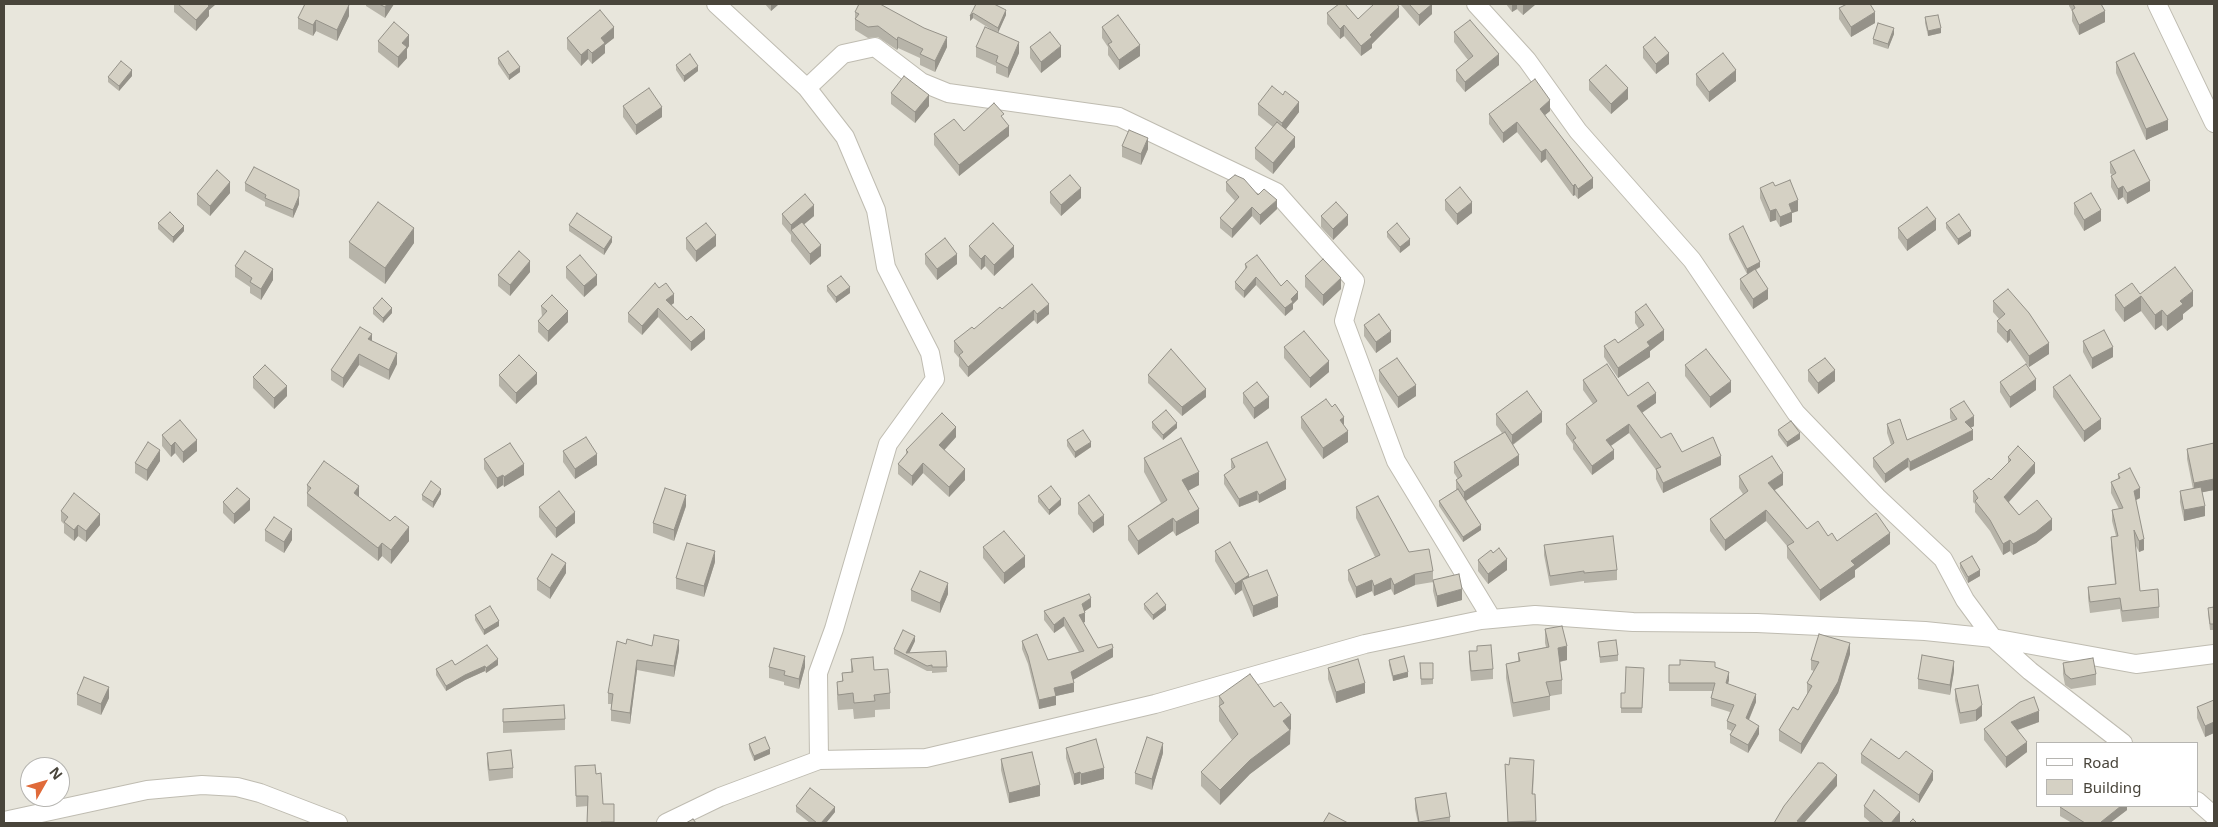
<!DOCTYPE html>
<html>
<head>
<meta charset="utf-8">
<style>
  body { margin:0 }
  #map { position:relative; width:2218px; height:827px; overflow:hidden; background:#f5f4ed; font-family:"Noto Sans",sans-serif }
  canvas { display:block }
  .frame { position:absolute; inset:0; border:5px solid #49453b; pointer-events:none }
  .legend { position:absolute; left:2036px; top:742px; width:162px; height:65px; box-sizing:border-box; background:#fff; border:1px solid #b6b5b1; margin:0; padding:6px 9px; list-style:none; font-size:15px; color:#49453b }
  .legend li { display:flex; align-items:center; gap:10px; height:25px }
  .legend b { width:25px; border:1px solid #b6b5b1 }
  .north { position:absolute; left:20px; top:757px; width:50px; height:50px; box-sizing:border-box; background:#fff; border:1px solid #b6b5b1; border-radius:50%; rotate:52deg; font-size:14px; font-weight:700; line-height:20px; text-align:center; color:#49453b }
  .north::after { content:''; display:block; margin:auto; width:18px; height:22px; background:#e06a39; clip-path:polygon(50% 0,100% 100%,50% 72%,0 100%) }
</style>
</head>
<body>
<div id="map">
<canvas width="2218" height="827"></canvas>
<div class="frame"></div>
<ul class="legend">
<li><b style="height:6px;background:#fff"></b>Road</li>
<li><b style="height:14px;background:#d5d1c4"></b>Building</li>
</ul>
<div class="north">N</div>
</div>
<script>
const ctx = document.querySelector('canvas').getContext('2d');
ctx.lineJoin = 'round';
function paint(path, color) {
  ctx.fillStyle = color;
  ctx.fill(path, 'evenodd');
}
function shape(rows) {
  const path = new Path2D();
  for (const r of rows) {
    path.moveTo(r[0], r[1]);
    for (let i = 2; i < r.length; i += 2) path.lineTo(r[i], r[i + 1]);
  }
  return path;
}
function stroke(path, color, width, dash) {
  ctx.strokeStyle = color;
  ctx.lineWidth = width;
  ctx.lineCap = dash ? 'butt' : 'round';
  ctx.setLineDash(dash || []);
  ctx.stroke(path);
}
paint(shape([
  [4,4,2214,4,2214,823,4,823],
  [2037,743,2197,743,2197,806,2037,806],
  [30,767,60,767,60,797,30,797]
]), '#e8e6dc');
const minor = shape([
  [1476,4,1527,60,1578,131,1692,260,1796,413,1877,497,1943,559,1965,600,1993,638,2030,671,2123,743],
  [2157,4,2214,123],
  [807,88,843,54,875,47,921,82,948,93,1119,117,1276,192,1355,281,1344,321,1396,461,1492,619],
  [819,760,926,758,1155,704,1365,644,1481,620,1535,615,1633,622,1757,623,1925,631,1993,638,2136,664,2214,654],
  [2197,801,2214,816],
  [4,821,147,790,202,785,237,787,260,793,338,823],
  [666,823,720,797,819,760,818,673,834,629,888,444,935,379,930,353,886,267,876,210,845,137,807,88,716,4]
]);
stroke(minor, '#bfbcb1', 20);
stroke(minor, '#fff', 18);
paint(shape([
  [174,4,216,4,209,10,209,16,196,31,174,12],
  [366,4,394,4,385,18,366,6],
  [765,4,779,4,771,11],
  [976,4,1006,15,998,32,1019,53,1008,78,996,73,996,66,976,57,976,47,992,30,973,18,970,21],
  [1401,4,1432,4,1432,14,1419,26,1401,5],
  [1506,4,1536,4,1523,15,1517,9,1512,12],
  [2069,4,2101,4,2105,22,2079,35,2072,21,2072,11,2069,6],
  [1839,8,1875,23,1851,37,1839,19],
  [855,12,947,47,935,72,920,65,920,58,898,48,897,50,878,37,868,38,855,30],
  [1327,13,1358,19,1399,17,1372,44,1372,48,1361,56,1344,36,1340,39,1327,24],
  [349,16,337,41,316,31,313,36,298,29,298,18],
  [1925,17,1941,33,1928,36,1925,23],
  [1102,27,1140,56,1119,70,1108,55,1108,47,1102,38],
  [1454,32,1499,65,1465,92,1456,81,1456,70,1468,60,1454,42],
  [1894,34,1888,49,1873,44,1873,39],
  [567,38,614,38,605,45,605,53,592,64,588,59,581,66,567,49],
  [378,41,409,46,407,49,407,58,398,68,378,52],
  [1030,47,1061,57,1041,73,1030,58],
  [1643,47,1669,64,1656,74,1643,58],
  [498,58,520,72,509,80,498,64],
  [2116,62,2168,130,2146,140,2116,73],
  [676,65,698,71,684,82,676,70],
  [1696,74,1736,81,1709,102,1696,85],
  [132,76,119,91,108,82,108,77],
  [1589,80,1628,99,1611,114,1589,90],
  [891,93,929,106,915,123,891,104],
  [1258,104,1299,112,1286,129,1295,147,1273,174,1255,159,1255,148,1273,127,1258,115],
  [623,106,662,117,636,135,623,117],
  [1550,111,1545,115,1593,188,1578,199,1575,195,1573,196,1546,159,1541,163,1517,132,1503,143,1489,124,1489,114],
  [1004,120,1009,136,959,176,934,145,934,134,964,131],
  [1122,146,1148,149,1141,165,1122,157],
  [2110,162,2150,191,2127,204,2123,197,2118,200,2111,187,2111,176,2112,175,2110,173],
  [1226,182,1258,195,1277,209,1260,225,1252,216,1232,238,1220,228,1220,218,1235,201,1226,191],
  [245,183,299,204,293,218,265,206,265,202,245,191],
  [1775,186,1798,211,1792,213,1792,222,1780,227,1776,220,1770,222,1760,198,1760,188],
  [1050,192,1081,198,1061,216,1050,203],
  [230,193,210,216,197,205,197,194],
  [1445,200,1472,213,1457,225,1445,210],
  [2074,203,2101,221,2084,231,2074,214],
  [782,214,814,216,804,224,821,256,810,265,791,241,791,235,782,224],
  [1321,216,1348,225,1333,240,1321,227],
  [158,223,184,231,173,243,158,229],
  [1946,223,1971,236,1958,245,1946,228],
  [569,225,612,242,604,255,569,231],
  [1898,228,1936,230,1907,251,1898,238],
  [1387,232,1410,245,1400,253,1387,237],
  [1729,234,1760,267,1756,270,1768,299,1753,309,1740,289,1740,279,1747,274,1729,239],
  [686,238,716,246,696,262,686,249],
  [349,242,414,243,385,284,349,258],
  [969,246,1014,257,994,276,985,266,981,270,969,256],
  [925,254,957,264,937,280,925,264],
  [1245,264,1281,286,1298,299,1293,304,1293,309,1285,316,1256,285,1244,298,1235,289,1235,282,1245,270],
  [235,266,273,280,261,300,250,293,250,287,235,277],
  [566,267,597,285,584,297,566,278],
  [530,272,510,296,498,286,498,275],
  [1305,276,1341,289,1323,306,1305,287],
  [1032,284,1049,314,1037,324,1034,320,968,377,959,366,959,358,954,352,954,341,974,329,1002,309],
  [827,286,850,293,836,303,827,291],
  [659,288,674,303,671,305,705,339,691,351,658,317,642,335,628,322,628,313],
  [2140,294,2193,306,2183,314,2183,319,2167,331,2162,325,2155,330,2141,311,2124,322,2115,310,2115,295],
  [1993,301,2049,354,2029,367,2010,340,2007,343,1997,332,1997,321,1999,319,1993,312],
  [541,306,568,322,548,342,538,332,538,321,542,317],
  [373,308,392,313,383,323,373,314],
  [1635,312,1664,340,1650,351,1650,357,1618,378,1604,357,1604,346,1618,343,1639,329,1635,323],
  [1364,325,1391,342,1376,353,1364,336],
  [372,341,397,364,389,380,359,365,343,388,331,380,331,370],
  [2083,341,2113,357,2092,369,2083,352],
  [1284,347,1329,372,1310,388,1284,358],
  [1685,365,1731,392,1710,408,1685,376],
  [1379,370,1416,396,1398,408,1379,381],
  [1808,370,1835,381,1818,394,1808,381],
  [499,375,537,384,516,404,499,386],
  [1148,375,1206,397,1182,416,1148,383],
  [253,377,287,396,274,409,253,388],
  [1583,380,1628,396,1656,403,1642,413,1661,438,1682,452,1721,465,1663,493,1656,479,1656,470,1629,433,1611,446,1614,459,1592,475,1573,449,1573,444,1566,434,1566,424,1593,404,1583,390],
  [2000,382,2036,390,2010,408,2000,392],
  [2053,387,2101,429,2084,442,2053,397],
  [1243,393,1269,408,1254,419,1243,403],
  [1950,409,1974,426,1970,428,1973,440,1910,471,1908,467,1885,483,1873,467,1873,458,1891,445,1887,433,1887,424,1907,440,1952,421,1950,418],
  [1496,414,1542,422,1513,445,1519,465,1466,501,1481,530,1463,542,1439,506,1439,501,1456,490,1456,480,1458,479,1454,473,1454,462,1502,433,1496,425],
  [1301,417,1348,442,1323,459,1301,428],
  [1152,422,1177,428,1163,440,1152,428],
  [1778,430,1800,439,1787,447,1778,435],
  [162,435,197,451,183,463,175,453,171,457,162,446],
  [956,437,944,450,965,480,949,497,923,473,912,486,898,474,898,464,906,455,906,450],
  [1067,440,1091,447,1075,458,1067,446],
  [2214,443,2214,490,2202,492,2205,516,2184,521,2180,502,2180,491,2193,489,2187,459,2187,449],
  [563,451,597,465,575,479,563,462],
  [2008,457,2035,473,2009,502,2019,515,2052,530,2036,543,2013,555,2010,551,2003,555,1990,531,1975,512,1975,504,1973,502,1973,491,1991,480,2008,463],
  [1144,458,1199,485,1188,491,1199,523,1176,536,1173,531,1138,555,1128,540,1128,526,1161,503,1144,472],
  [484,459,524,475,504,487,503,485,497,489,484,469],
  [1231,459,1286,489,1259,503,1257,500,1239,507,1224,484,1224,475,1232,469,1231,468],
  [160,461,147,481,135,473,135,463],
  [2118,474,2140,498,2136,500,2144,550,2139,552,2135,544,2140,591,2159,607,2159,618,2122,622,2120,609,2090,613,2088,598,2088,587,2115,584,2111,547,2111,537,2116,536,2112,521,2112,510,2119,509,2111,493,2111,482,2118,479],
  [1739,476,1783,485,1775,490,1807,529,1828,536,1837,541,1890,544,1855,570,1855,577,1820,601,1787,558,1787,546,1766,521,1725,551,1710,531,1710,519,1743,494,1739,488],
  [307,485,359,497,390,521,409,541,391,564,382,556,378,561,307,506],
  [441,494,433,508,422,500,422,495],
  [1038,496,1061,505,1049,515,1038,502],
  [223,502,250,510,234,524,223,513],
  [1078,503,1104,525,1093,533,1078,514],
  [686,506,674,541,653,533,653,523],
  [539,507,575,523,556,538,539,517],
  [1356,507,1409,552,1433,571,1433,582,1415,585,1394,595,1391,589,1374,596,1372,591,1356,598,1348,580,1348,570,1375,557,1356,518],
  [61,511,100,525,86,542,78,536,74,541,64,533,64,524,61,521],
  [265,530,292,540,284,553,265,541],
  [1544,545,1617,570,1617,580,1584,583,1584,581,1550,586,1544,555],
  [983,547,1025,567,1004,584,983,558],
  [1215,551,1249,577,1278,607,1253,617,1242,590,1235,595,1215,561],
  [1478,560,1507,570,1488,584,1478,571],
  [715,562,704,597,676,589,676,578],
  [1960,563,1980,576,1968,583,1960,568],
  [566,573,550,599,537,590,537,579],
  [1433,580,1462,600,1437,607,1433,591],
  [911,590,948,594,940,613,911,601],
  [1144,604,1166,610,1153,620,1144,609],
  [1091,607,1085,611,1085,622,1083,623,1098,648,1113,657,1073,680,1074,692,1056,696,1056,705,1039,709,1028,664,1022,649,1022,641,1048,660,1079,652,1064,626,1054,633,1044,620,1044,611],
  [2214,607,2214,630,2210,630,2208,613],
  [475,615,499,626,484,635,475,620],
  [1545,629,1567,660,1560,662,1562,680,1562,694,1550,696,1550,710,1513,717,1506,678,1506,664,1518,661,1518,653,1546,647,1545,643],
  [915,641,909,653,946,651,947,672,932,673,932,671,927,671,894,654,894,649],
  [1598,642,1618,655,1618,661,1600,663],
  [626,644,652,646,679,650,674,677,637,670,630,724,611,721,611,704,608,704,608,693],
  [1469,651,1493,669,1493,679,1471,681,1469,662],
  [1850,654,1838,693,1801,754,1779,741,1779,730,1798,710,1807,694,1807,683,1814,671,1811,670,1811,660],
  [851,659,874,670,890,693,890,709,875,710,875,717,854,719,853,709,838,710,837,698,837,682,842,681,842,673,851,672],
  [1389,660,1408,677,1393,681,1389,665],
  [1420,663,1433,663,1433,684,1421,685],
  [2063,663,2096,674,2096,685,2071,689,2065,685,2063,674],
  [455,665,498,665,486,673,485,671,465,680,446,691,436,675,436,669],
  [1669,665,1715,668,1729,680,1728,684,1756,702,1749,720,1759,734,1748,753,1730,743,1730,735,1732,731,1727,729,1727,721,1730,712,1711,706,1711,698,1713,691,1669,691],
  [769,667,805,667,799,689,784,685,784,682,769,678],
  [1328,668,1365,693,1336,703,1328,679],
  [1644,668,1642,713,1621,713,1621,693,1625,693],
  [1954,671,1950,695,1918,689,1918,679],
  [1955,689,1982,716,1976,721,1960,724,1955,700],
  [77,694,109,698,101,715,77,705],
  [1219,696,1291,729,1290,744,1250,774,1220,805,1201,786,1201,772,1232,740,1219,721],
  [2214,700,2214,733,2205,737,2197,718,2197,707],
  [503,709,565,719,565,730,503,733],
  [2039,722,2018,730,2027,752,2006,768,1984,740,1984,729],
  [749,744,770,754,754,761,749,749],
  [1066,748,1104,779,1081,785,1080,783,1074,785,1066,758],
  [487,753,513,768,513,778,489,781,487,764],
  [1163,753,1152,790,1135,784,1135,773],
  [1861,754,1899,759,1933,780,1919,803,1861,763],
  [1001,759,1040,796,1009,803,1001,770],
  [1505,764,1534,770,1533,794,1535,794,1536,823,1508,823],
  [575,766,596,774,603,804,614,804,614,823,587,823,588,806,576,807],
  [1415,798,1450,817,1450,823,1418,823,1415,809],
  [796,806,835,812,826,823,810,823,796,812],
  [1864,806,1900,823,1871,823,1864,817],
  [2127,806,2127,810,2110,823,2072,823,2060,816,2060,807]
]), '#b7b4a9');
paint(shape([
  [206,4,216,4,209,10,209,16,196,31,196,20],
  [387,4,394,4,385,18,385,7],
  [771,4,779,4,771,11],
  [1432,4,1432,14,1419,26,1419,15],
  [1512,4,1517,4,1517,9,1512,12],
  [1523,4,1536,4,1523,15],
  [349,5,349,16,337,41,337,30],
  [1399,7,1399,17,1372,44,1372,48,1361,56,1361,46,1370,35],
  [1006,10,1006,15,998,33,998,28],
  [2105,11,2105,22,2079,35,2079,25],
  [1875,12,1875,23,1851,37,1851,27],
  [973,13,973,18,970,21,970,16],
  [316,20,316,31,313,36,313,25],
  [1344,25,1344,36,1340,39,1340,29],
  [614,27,614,38,605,45,605,53,592,64,592,53,601,38],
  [1894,28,1894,34,1888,49,1888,44],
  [1941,28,1941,33,1928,36,1928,31],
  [409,35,409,46,407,49,407,58,398,68,398,57,402,43],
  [898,37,898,48,897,50,897,40],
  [947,37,947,47,935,72,935,61],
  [1019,42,1019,53,1008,78,1008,68],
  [1140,45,1140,56,1119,70,1119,60],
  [1061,46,1061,57,1041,73,1041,62],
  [588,49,588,59,581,66,581,55],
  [1669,53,1669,64,1656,74,1656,64],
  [1499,54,1499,65,1465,92,1465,82],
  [698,66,698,71,684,82,684,76],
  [520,67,520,72,509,80,509,75],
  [132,70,132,76,119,91,119,86],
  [1736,70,1736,81,1709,102,1709,92],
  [1628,88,1628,99,1611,114,1611,104],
  [929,95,929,106,915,123,915,112],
  [1550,100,1550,111,1540,119,1540,109],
  [1299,102,1299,112,1282,134,1282,123],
  [662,107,662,117,636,135,636,125],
  [2168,120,2168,130,2146,140,2146,129],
  [1517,122,1517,132,1503,143,1503,133],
  [1009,126,1009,136,959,176,959,165],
  [1295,137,1295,147,1273,174,1273,163],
  [1148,138,1148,149,1141,165,1141,154],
  [1546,149,1546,159,1541,163,1541,152],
  [1593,178,1593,188,1578,199,1578,189],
  [2150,181,2150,191,2127,204,2127,193],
  [230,182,230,193,210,216,210,206],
  [1575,184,1575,195,1573,196,1573,186],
  [2123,186,2123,197,2118,200,2118,189],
  [1081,188,1081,198,1061,216,1061,205],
  [299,196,299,204,293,218,293,210],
  [1277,200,1277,209,1260,225,1260,215],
  [1798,200,1798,211,1792,213,1792,222,1780,227,1780,217,1789,204],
  [1472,202,1472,213,1457,225,1457,214],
  [814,205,814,216,794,233,791,230,791,225],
  [1252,207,1252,216,1232,238,1232,229],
  [1776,209,1776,220,1770,222,1770,211],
  [2101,210,2101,221,2084,231,2084,220],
  [1348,215,1348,225,1333,240,1333,229],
  [1936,219,1936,230,1907,251,1907,240],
  [184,226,184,231,173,243,173,237],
  [414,228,414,243,385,284,385,268],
  [1971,231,1971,236,1958,245,1958,239],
  [716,235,716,246,696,262,696,251],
  [612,237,612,242,604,255,604,249],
  [1410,239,1410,245,1400,253,1400,247],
  [821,245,821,256,810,265,810,254],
  [1014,246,1014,257,994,276,994,265],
  [957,254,957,264,937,280,937,269],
  [985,255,985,266,981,270,981,259],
  [530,261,530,272,510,296,510,285],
  [1760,262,1760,267,1747,274,1747,269],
  [273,269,273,280,261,300,261,289],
  [597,275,597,285,584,297,584,286],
  [1256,277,1256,285,1244,298,1244,291],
  [1341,278,1341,289,1323,306,1323,295],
  [850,287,850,293,836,303,836,297],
  [1768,289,1768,299,1753,309,1753,299],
  [2193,291,2193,306,2183,314,2183,319,2167,331,2167,316,2180,301],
  [1298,292,1298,299,1293,304,1293,309,1285,316,1285,308,1291,299],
  [674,294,674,303,666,309,666,300],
  [2141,296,2141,311,2124,322,2124,308],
  [1049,304,1049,314,1037,324,1037,314],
  [392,308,392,313,383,323,383,318],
  [658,308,658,317,642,335,642,326],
  [1034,310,1034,320,968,377,968,367],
  [2162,310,2162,325,2155,330,2155,315],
  [568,311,568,322,548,342,548,331],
  [2010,329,2010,340,2007,343,2007,332],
  [705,330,705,339,691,351,691,342],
  [1664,330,1664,340,1650,351,1650,357,1618,378,1618,368,1647,342],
  [1391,331,1391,342,1376,353,1376,342],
  [372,334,372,345,368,339],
  [2049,343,2049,354,2029,367,2029,356],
  [2113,347,2113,357,2092,369,2092,358],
  [397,353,397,364,389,380,389,370],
  [359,354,359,365,343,388,343,378],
  [1329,361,1329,372,1310,388,1310,378],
  [1835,370,1835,381,1818,394,1818,383],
  [537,373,537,384,516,404,516,393],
  [2036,379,2036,390,2010,408,2010,397],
  [1731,381,1731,392,1710,408,1710,397],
  [1416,385,1416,396,1398,408,1398,397],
  [287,386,287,396,274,409,274,398],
  [1206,389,1206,397,1182,416,1182,407],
  [1656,393,1656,403,1637,416,1637,406],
  [1269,397,1269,408,1254,419,1254,408],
  [1542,412,1542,422,1512,445,1512,435],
  [1974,416,1974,426,1965,431,1965,422],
  [1344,417,1344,428,1340,420],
  [2101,419,2101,429,2084,442,2084,431],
  [1177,423,1177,428,1163,440,1163,435],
  [1629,424,1629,433,1606,449,1606,440],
  [956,427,956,437,939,456,939,445],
  [1973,430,1973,440,1910,471,1910,462],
  [1348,431,1348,442,1323,459,1323,448],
  [1800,433,1800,439,1787,447,1787,442],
  [197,440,197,451,183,463,183,452],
  [175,442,175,453,171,457,171,446],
  [1091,442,1091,447,1075,458,1075,452],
  [160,450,160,461,147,481,147,470],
  [1614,450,1614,459,1592,475,1592,466],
  [597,454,597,465,575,479,575,469],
  [1519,455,1519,465,1464,502,1464,492],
  [1721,456,1721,465,1663,493,1663,483],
  [1908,458,1908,467,1885,483,1885,474],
  [923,463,923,473,912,486,912,476],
  [2035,463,2035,473,2004,507,2004,497],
  [524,464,524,475,504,487,504,477],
  [965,469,965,480,949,497,949,487],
  [1199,472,1199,485,1182,494,1182,480],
  [1783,473,1783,485,1768,494,1768,483],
  [503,475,503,485,497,489,497,478],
  [2214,479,2214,490,2194,494,2194,483],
  [1286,480,1286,489,1259,503,1259,495],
  [359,486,359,500,354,493],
  [2140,488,2140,498,2134,501,2134,491],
  [441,489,441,494,433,508,433,502],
  [1257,491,1257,500,1239,507,1239,499],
  [686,495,686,506,674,541,674,530],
  [250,499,250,510,234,524,234,514],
  [1061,499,1061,505,1049,515,1049,510],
  [2205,506,2205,516,2184,521,2184,510],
  [1199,509,1199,523,1176,536,1176,522],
  [1766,510,1766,521,1725,551,1725,540],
  [575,512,575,523,556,538,556,528],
  [100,514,100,525,86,542,86,531],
  [1104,515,1104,525,1093,533,1093,523],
  [1173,518,1173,531,1138,555,1138,541],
  [2052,519,2052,530,2036,543,2013,555,2013,544],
  [78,525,78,536,74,541,74,530],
  [1481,525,1481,530,1463,542,1463,537],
  [409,527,409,541,391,564,391,550],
  [292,529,292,540,284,553,284,542],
  [1890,533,1890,544,1855,570,1855,577,1820,601,1820,590,1851,561],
  [2144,539,2144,550,2139,552,2139,541],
  [2010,540,2010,551,2003,555,2003,544],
  [382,543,382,556,378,561,378,548],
  [715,551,715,562,704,597,704,586],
  [1025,556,1025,567,1004,584,1004,573],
  [1507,559,1507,570,1488,584,1488,574],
  [566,563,566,573,550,599,550,588],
  [1980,570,1980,576,1968,583,1968,577],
  [1415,574,1415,585,1394,595,1394,585],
  [1249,575,1249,586,1242,580,1242,590,1235,595,1235,584],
  [1391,578,1391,589,1374,596,1374,586],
  [1372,580,1372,591,1356,598,1356,587],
  [948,583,948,594,940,613,940,603],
  [1462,589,1462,600,1437,607,1437,596],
  [1278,596,1278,607,1253,617,1253,606],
  [1091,598,1091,607,1082,613,1082,604],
  [1166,605,1166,610,1153,620,1153,615],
  [1085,613,1085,622,1079,624,1079,615],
  [1064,617,1064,626,1054,633,1054,625],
  [499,621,499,626,484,635,484,630],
  [915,636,915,641,908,656,906,653],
  [679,640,679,650,674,677,674,666],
  [1850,643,1850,654,1838,693,1801,754,1801,744],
  [1567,646,1567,660,1558,662,1558,648],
  [1113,648,1113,657,1071,681,1071,672],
  [805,656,805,667,799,689,799,679],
  [498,659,498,665,486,673,486,668],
  [637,660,637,670,630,724,630,713],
  [1954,661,1954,671,1950,695,1950,685],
  [485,666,485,671,465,680,446,691,446,686,465,675],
  [1408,672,1408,677,1393,681,1393,676],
  [1729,672,1729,680,1726,691,1726,683],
  [1074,683,1074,692,1056,696,1056,705,1039,709,1039,700,1054,688],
  [1365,683,1365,693,1336,703,1336,692],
  [109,687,109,698,101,715,101,704],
  [1756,694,1756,702,1746,726,1746,718],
  [1982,705,1982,716,1976,721,1976,710],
  [2039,711,2039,722,2011,732,2011,722],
  [1291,715,1291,729,1283,735,1283,721],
  [2214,722,2214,733,2205,737,2205,726],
  [1759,726,1759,734,1748,753,1748,745],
  [1290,730,1290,744,1250,774,1220,805,1220,790,1250,760],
  [2027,742,2027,752,2006,768,2006,757],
  [1163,743,1163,753,1152,790,1152,779],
  [770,749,770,754,754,761,754,756],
  [1104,768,1104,779,1081,785,1081,774],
  [1933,771,1933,780,1919,803,1919,795],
  [1080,772,1080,783,1074,785,1074,774],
  [1837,775,1837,786,1804,823,1797,823,1797,821],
  [1040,785,1040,796,1009,803,1009,793],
  [2121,806,2127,806,2127,810,2110,823,2101,823,2101,822],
  [835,807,835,812,826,823,821,823],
  [1900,812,1900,823,1891,823]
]), '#959289');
const building = shape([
  [178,4,207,4,209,6,196,20,178,4],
  [305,4,346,4,349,5,337,30,316,20,313,25,298,18,305,4],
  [379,4,387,4,385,7,379,4],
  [859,4,880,4,924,28,947,37,935,61,920,54,923,49,898,37,897,40,878,26,868,27,855,19,859,14,855,12,859,4],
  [976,4,994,4,1006,10,998,28,973,13,970,16,976,4],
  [1339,4,1345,4,1358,19,1374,4,1397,4,1399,7,1370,35,1372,37,1361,46,1344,25,1340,29,1327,13,1339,4],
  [1409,4,1432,4,1419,15,1409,4],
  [1847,4,1870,4,1875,12,1851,27,1839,8,1847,4],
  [2073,4,2101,4,2105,11,2079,25,2072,10,2075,8,2073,4],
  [600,10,614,27,601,38,605,43,592,53,588,49,581,55,567,38,600,10],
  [1118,15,1140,45,1119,60,1108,44,1112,42,1102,27,1118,15],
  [1938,15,1941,28,1928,31,1925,17,1938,15],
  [1470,20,1499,54,1465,82,1456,70,1473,56,1454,32,1470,20],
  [394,22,409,35,402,43,407,47,398,57,378,41,394,22],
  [1878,23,1894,28,1888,44,1873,39,1878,23],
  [985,27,1019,42,1008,68,996,62,998,56,976,47,985,27],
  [1050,32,1061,46,1041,62,1030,47,1050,32],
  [1655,37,1669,53,1656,64,1643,47,1655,37],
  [508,51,520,67,509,75,498,58,508,51],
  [1723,53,1736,70,1709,92,1696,74,1723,53],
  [2134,53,2168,120,2146,129,2116,62,2134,53],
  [690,54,698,66,684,76,676,65,690,54],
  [121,61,132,70,119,86,108,77,121,61],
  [1606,65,1628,88,1611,104,1589,80,1606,65],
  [904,76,929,95,915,112,891,93,904,76],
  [1535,79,1550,100,1540,109,1593,178,1578,189,1575,184,1573,186,1546,149,1541,152,1517,122,1503,133,1489,114,1535,79],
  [1272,86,1283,95,1285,91,1299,102,1282,123,1258,104,1272,86],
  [649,88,662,107,636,125,623,106,649,88],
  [994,103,1004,114,1001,116,1009,126,959,165,934,134,954,119,964,131,994,103],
  [1277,122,1295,137,1273,163,1255,148,1277,122],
  [1129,130,1148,138,1141,154,1122,146,1129,130],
  [2134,150,2150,181,2127,193,2123,186,2118,189,2111,176,2116,173,2110,162,2134,150],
  [254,167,299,190,299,196,293,210,265,198,266,195,245,183,254,167],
  [217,170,230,182,210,206,197,194,217,170],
  [1070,175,1081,188,1061,205,1050,192,1070,175],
  [1235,175,1244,179,1258,195,1264,189,1277,200,1260,215,1252,207,1232,229,1220,218,1239,197,1226,182,1235,175],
  [1790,180,1798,200,1789,204,1792,212,1780,217,1776,209,1770,211,1760,188,1773,182,1775,186,1790,180],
  [1460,187,1472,202,1457,214,1445,200,1460,187],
  [2091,193,2101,210,2084,220,2074,203,2091,193],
  [805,194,814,205,791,225,782,214,805,194],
  [378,202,414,228,385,268,349,242,378,202],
  [1336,202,1348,215,1333,229,1321,216,1336,202],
  [1927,207,1936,219,1907,240,1898,228,1927,207],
  [170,212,184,226,173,237,158,223,170,212],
  [577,213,612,237,604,249,569,225,577,213],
  [1959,214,1971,231,1958,239,1946,223,1959,214],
  [802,222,821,245,810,254,791,230,802,222],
  [706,223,716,235,696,251,686,238,706,223],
  [993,223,1014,246,994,265,985,255,981,259,969,246,993,223],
  [1397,223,1410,239,1400,247,1387,232,1397,223],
  [1743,226,1760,262,1747,269,1729,234,1743,226],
  [945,238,957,254,937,269,925,254,945,238],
  [245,251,273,269,261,289,250,282,252,278,235,266,245,251],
  [519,251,530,261,510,285,498,275,519,251],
  [580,255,597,275,584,286,566,267,580,255],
  [1257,255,1281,286,1287,280,1298,292,1291,299,1293,302,1285,308,1256,277,1244,291,1235,282,1247,267,1245,264,1257,255],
  [1323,259,1341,278,1323,295,1305,276,1323,259],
  [2175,267,2193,291,2180,301,2183,304,2167,316,2162,310,2155,315,2141,296,2124,308,2115,295,2132,283,2140,294,2175,267],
  [1755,269,1768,289,1753,299,1740,279,1755,269],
  [841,276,850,287,836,297,827,286,841,276],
  [655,283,659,288,666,283,674,294,666,300,687,320,691,316,705,330,691,342,658,308,642,326,628,313,655,283],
  [1032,284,1049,304,1037,314,1034,310,968,367,959,355,963,352,954,341,972,327,974,329,1000,307,1002,309,1032,284],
  [2008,289,2029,313,2049,343,2029,356,2010,329,2007,332,1997,321,2005,314,1993,301,2008,289],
  [552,295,568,311,548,331,538,321,547,311,541,306,552,295],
  [382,298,392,308,383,318,373,308,382,298],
  [1646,304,1664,330,1647,342,1650,346,1618,368,1604,346,1615,339,1618,343,1644,325,1635,312,1646,304],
  [1379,314,1391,331,1376,342,1364,325,1379,314],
  [360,327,372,334,368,339,397,353,389,370,359,354,343,378,331,370,360,327],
  [2104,330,2113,347,2092,358,2083,341,2104,330],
  [1304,331,1329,361,1310,378,1284,347,1304,331],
  [1171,349,1206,389,1182,407,1148,375,1171,349],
  [1706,349,1731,381,1710,397,1685,365,1706,349],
  [519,355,537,373,516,393,499,375,519,355],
  [1397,358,1416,385,1398,397,1379,370,1397,358],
  [1825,358,1835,370,1818,383,1808,370,1825,358],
  [1607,364,1628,396,1648,382,1656,393,1637,406,1661,438,1671,433,1682,452,1713,437,1721,456,1663,483,1656,469,1661,467,1629,424,1606,440,1614,450,1592,466,1573,440,1576,438,1566,424,1597,401,1583,380,1607,364],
  [2026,364,2036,379,2010,397,2000,382,2026,364],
  [265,365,287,386,274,398,253,377,265,365],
  [2070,375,2101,419,2084,431,2053,387,2070,375],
  [1257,382,1269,397,1254,408,1243,393,1257,382],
  [1527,391,1542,412,1512,435,1496,414,1527,391],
  [1326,399,1332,407,1335,404,1344,417,1340,420,1348,431,1323,448,1301,417,1326,399],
  [1964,401,1974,416,1965,422,1973,430,1910,462,1908,458,1885,474,1873,458,1894,443,1887,424,1900,419,1907,440,1957,419,1950,409,1964,401],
  [1166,410,1177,423,1163,435,1152,422,1166,410],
  [942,413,956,427,939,445,965,469,949,487,923,463,912,476,898,464,908,452,906,450,942,413],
  [180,420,197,440,183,452,175,442,171,446,162,435,180,420],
  [1791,421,1800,433,1787,442,1778,430,1791,421],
  [1083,430,1091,442,1075,452,1067,440,1083,430],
  [1505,432,1519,455,1464,492,1456,480,1462,476,1454,462,1505,432],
  [586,437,597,454,575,469,563,451,586,437],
  [1181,438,1199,472,1182,480,1199,509,1176,522,1173,518,1138,541,1128,526,1167,500,1144,458,1181,438],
  [148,442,160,450,147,470,135,463,148,442],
  [1267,442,1286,480,1259,495,1257,491,1239,499,1224,475,1235,467,1231,459,1267,442],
  [510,443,524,464,504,477,503,475,497,478,484,459,510,443],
  [2214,443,2214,479,2194,483,2187,449,2214,443],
  [2018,446,2035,463,2004,497,2019,515,2037,500,2052,519,2036,532,2013,544,2010,540,2003,544,1990,520,1975,501,1978,498,1973,491,1989,478,1991,480,2011,460,2008,457,2018,446],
  [1772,456,1783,473,1768,483,1807,529,1818,521,1828,536,1832,533,1837,541,1876,513,1890,533,1851,561,1855,565,1820,590,1787,546,1794,542,1766,510,1725,540,1710,519,1748,491,1739,476,1772,456],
  [324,461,359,486,354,493,390,521,395,516,409,527,391,550,382,543,378,548,307,493,311,488,307,485,324,461],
  [2130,468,2140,488,2134,491,2144,539,2139,541,2134,530,2140,591,2158,589,2159,607,2122,611,2120,598,2090,602,2088,587,2116,584,2111,537,2118,536,2112,510,2123,508,2111,482,2120,478,2118,474,2130,468],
  [431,481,441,489,433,502,422,495,431,481],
  [1051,486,1061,499,1049,510,1038,496,1051,486],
  [2201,487,2205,506,2184,510,2180,491,2201,487],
  [237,488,250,499,234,514,223,502,237,488],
  [665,488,686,495,674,530,653,523,665,488],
  [1458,489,1481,525,1463,537,1439,501,1458,489],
  [559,491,575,512,556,528,539,507,559,491],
  [74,493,100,514,86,531,78,525,74,530,64,522,68,517,61,511,74,493],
  [1089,495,1104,515,1093,523,1078,503,1089,495],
  [1378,496,1409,552,1429,549,1433,571,1415,574,1394,585,1391,578,1374,586,1372,580,1356,587,1348,570,1380,555,1356,507,1378,496],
  [274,517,292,529,284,542,265,530,274,517],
  [1004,531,1025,556,1004,573,983,547,1004,531],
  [1613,536,1617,570,1584,573,1584,571,1550,576,1544,545,1613,536],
  [1230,542,1249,575,1235,584,1215,551,1230,542],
  [687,543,715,551,704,586,676,578,687,543],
  [1499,548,1507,559,1488,574,1478,560,1491,550,1493,553,1499,548],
  [552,554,566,563,550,588,537,579,552,554],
  [1972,556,1980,570,1968,577,1960,563,1972,556],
  [1267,570,1278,596,1253,606,1242,580,1267,570],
  [920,571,948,583,940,603,911,590,920,571],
  [1459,574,1462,589,1437,596,1433,580,1459,574],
  [1157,593,1166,605,1153,615,1144,604,1157,593],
  [1089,594,1091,598,1082,604,1085,613,1079,615,1098,648,1112,644,1113,648,1071,672,1074,683,1054,688,1056,696,1039,700,1028,656,1022,641,1037,634,1048,660,1084,651,1064,617,1054,625,1044,611,1089,594],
  [490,606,499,621,484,630,475,615,490,606],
  [2214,607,2214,624,2210,624,2208,608,2214,607],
  [1562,626,1567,646,1558,648,1562,680,1546,682,1550,696,1513,703,1506,664,1520,661,1518,653,1549,647,1545,629,1562,626],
  [903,630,915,636,906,653,946,651,947,667,932,667,932,665,927,666,894,649,903,630],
  [1819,634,1850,643,1838,682,1801,744,1779,730,1793,707,1798,710,1812,686,1807,683,1819,662,1811,660,1819,634],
  [654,635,679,640,674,666,637,660,630,713,611,710,613,694,608,693,617,641,626,644,627,639,652,646,654,635],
  [1616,640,1618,655,1600,657,1598,642,1616,640],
  [487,645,498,659,486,668,485,666,465,675,446,686,436,669,452,660,455,665,487,645],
  [1491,645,1493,669,1471,671,1469,651,1477,651,1477,646,1491,645],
  [774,648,805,656,799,679,784,675,785,671,769,667,774,648],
  [1922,655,1954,661,1950,685,1918,679,1922,655],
  [1404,656,1408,672,1393,676,1389,660,1404,656],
  [873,657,874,670,888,669,890,693,874,695,875,701,854,703,853,693,838,695,837,682,843,681,842,673,853,672,851,659,873,657],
  [2093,658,2096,674,2071,679,2065,674,2063,663,2093,658],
  [1358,659,1365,683,1336,692,1328,668,1358,659],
  [1680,660,1715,662,1715,667,1729,672,1726,683,1756,694,1746,718,1759,726,1748,745,1730,735,1736,725,1727,721,1734,705,1711,698,1715,683,1669,683,1669,665,1680,665,1680,660],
  [1420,663,1433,663,1433,679,1421,679,1420,663],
  [1626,667,1644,668,1642,708,1621,708,1621,693,1625,693,1626,667],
  [1250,674,1274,707,1281,702,1291,715,1283,721,1290,730,1250,760,1220,790,1201,772,1238,734,1219,706,1224,703,1219,696,1250,674],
  [84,677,109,687,101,704,77,694,84,677],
  [1978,685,1982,705,1976,710,1960,713,1955,689,1978,685],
  [2034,697,2039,711,2011,722,2027,742,2006,757,1984,729,2020,702,2034,697],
  [2214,700,2214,722,2205,726,2197,707,2214,700],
  [564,705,565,719,503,722,503,709,564,705],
  [765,737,770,749,754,756,749,744,765,737],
  [1147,737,1163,743,1152,779,1135,773,1147,737],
  [1096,739,1104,768,1081,774,1080,772,1074,774,1066,748,1096,739],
  [1871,739,1899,759,1906,751,1933,771,1919,795,1861,754,1871,739],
  [511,750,513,768,489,770,487,753,511,750],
  [1032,752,1040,785,1009,793,1001,759,1032,752],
  [1510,758,1534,760,1532,794,1535,794,1536,821,1508,822,1505,764,1509,765,1510,758],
  [1818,763,1823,763,1837,775,1797,821,1799,822,1798,823,1774,823,1784,806,1818,763],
  [595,765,596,774,601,773,603,804,614,804,614,822,601,822,601,823,587,823,588,796,576,796,575,766,595,765],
  [810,788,835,807,821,823,817,823,796,806,810,788],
  [1874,790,1900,812,1891,823,1884,823,1864,806,1874,790],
  [1446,793,1450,817,1419,822,1415,798,1446,793],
  [2061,806,2121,806,2101,822,2103,823,2085,823,2060,807,2061,806],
  [1329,813,1348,823,1323,823,1329,813],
  [693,819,696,823,686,823,693,819],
  [1913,819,1917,823,1909,823,1913,819]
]);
paint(building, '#d5d1c4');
stroke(building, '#959289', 1);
</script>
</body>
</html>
